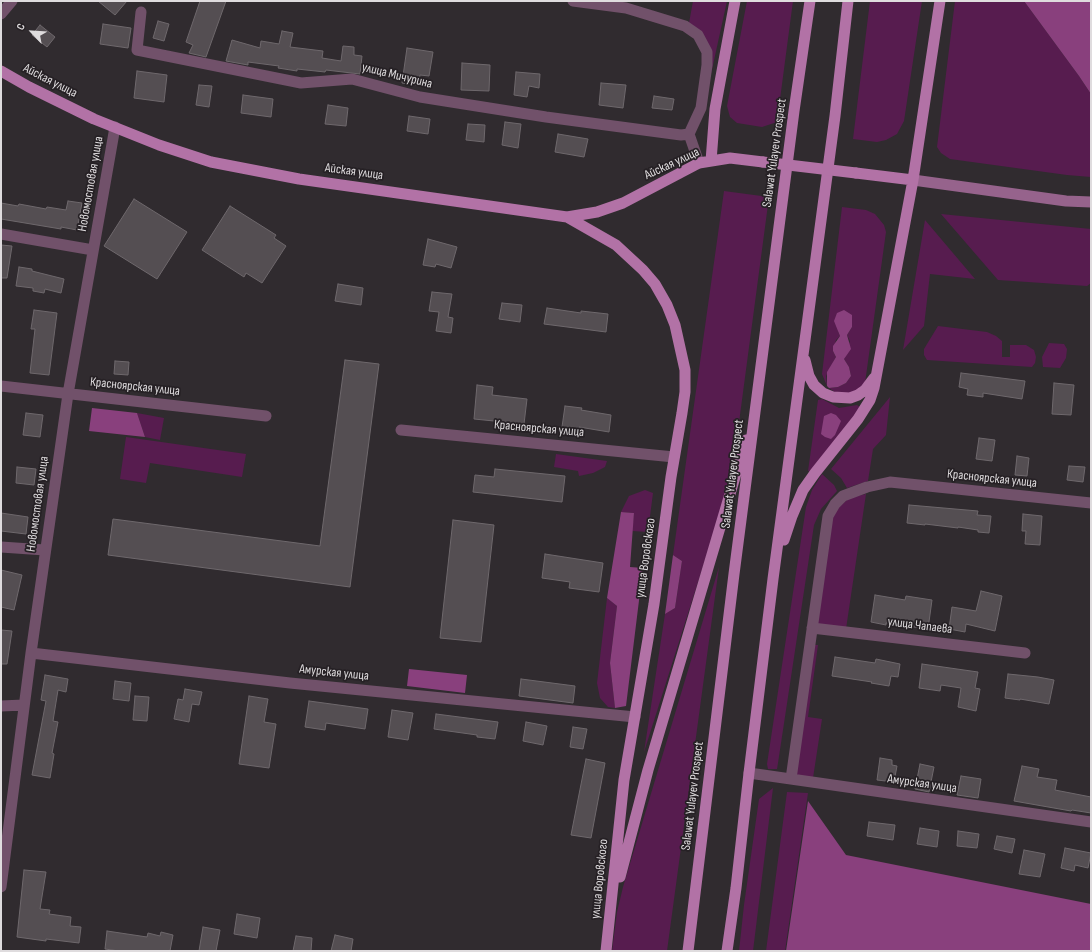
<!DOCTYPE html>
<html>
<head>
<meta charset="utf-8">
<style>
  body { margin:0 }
  #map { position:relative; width:1092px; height:952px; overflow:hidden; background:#302b2f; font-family:"Sofia Sans Condensed",sans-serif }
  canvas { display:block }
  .frame { position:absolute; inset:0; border:2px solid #dfdcde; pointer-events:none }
  .north { position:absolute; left:12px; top:12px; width:40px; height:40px; -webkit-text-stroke:3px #262125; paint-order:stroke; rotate:295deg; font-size:11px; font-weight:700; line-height:16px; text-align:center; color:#dfdcde }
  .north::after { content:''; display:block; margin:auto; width:14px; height:18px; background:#dfdcde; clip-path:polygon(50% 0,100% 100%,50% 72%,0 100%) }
</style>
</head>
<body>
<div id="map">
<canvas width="1092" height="952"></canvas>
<div class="frame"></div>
<div class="north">С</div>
</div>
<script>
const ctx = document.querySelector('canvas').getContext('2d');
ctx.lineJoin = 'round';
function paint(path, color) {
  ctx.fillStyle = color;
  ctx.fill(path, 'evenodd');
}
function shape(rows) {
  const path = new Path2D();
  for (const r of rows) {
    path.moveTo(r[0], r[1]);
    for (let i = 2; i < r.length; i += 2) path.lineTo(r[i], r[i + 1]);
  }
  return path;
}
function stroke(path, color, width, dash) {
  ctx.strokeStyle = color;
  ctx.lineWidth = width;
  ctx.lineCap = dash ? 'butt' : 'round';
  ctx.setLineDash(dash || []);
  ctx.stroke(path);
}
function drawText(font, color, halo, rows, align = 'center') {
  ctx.font = font + ' "Sofia Sans Condensed",sans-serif';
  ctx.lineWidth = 3.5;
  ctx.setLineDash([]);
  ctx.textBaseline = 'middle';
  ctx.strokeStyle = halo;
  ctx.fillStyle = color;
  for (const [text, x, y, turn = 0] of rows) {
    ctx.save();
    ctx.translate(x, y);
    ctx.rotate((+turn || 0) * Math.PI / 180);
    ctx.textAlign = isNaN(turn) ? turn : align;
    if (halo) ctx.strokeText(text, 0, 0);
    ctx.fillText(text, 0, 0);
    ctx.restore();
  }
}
paint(shape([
  [693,1,727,1,711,74,689,23],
  [747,1,793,1,777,122,762,127,737,123,730,117,727,106],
  [870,1,922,1,904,121,897,134,886,140,877,142,853,139],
  [955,1,1024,1,1079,76,1091,94,1091,177,1067,175,950,159,941,153,937,147],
  [724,191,769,197,732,475,644,752,665,614,675,608,682,561,673,555],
  [842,207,866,210,875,214,884,225,886,232,865,383,856,391,851,394,836,393,829,388,838,387,846,383,851,376,849,367,844,359,850,341,847,335,852,327,838,331,840,336,836,340,833,351,836,357,826,376,827,386,822,374],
  [941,214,1091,229,1091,283,1087,286,998,280],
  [925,220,975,279,930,274,924,326,903,350],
  [938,326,987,332,996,336,1002,341,1002,357,1010,357,1010,345,1026,345,1034,350,1036,357,1035,363,1032,367,927,360,924,355,924,349],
  [1049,343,1064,344,1067,349,1066,358,1060,368,1043,367,1042,357],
  [890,397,886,435,873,449,868,481,847,488,841,478,831,469],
  [822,399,839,408,857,405,860,407,859,411,811,472,808,471,818,400],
  [137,413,164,418,160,440,145,437],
  [126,437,246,454,242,477,150,463,146,483,120,479],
  [556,454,607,461,605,467,593,473,579,476,578,471,554,467],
  [822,474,834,485,837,491,821,509,814,525,778,763,777,769,768,769,767,764,806,507,812,490],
  [645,490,653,493,648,532,632,531,634,513,621,512,629,496],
  [866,494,846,629,817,625,832,517,836,510,849,498],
  [719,567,667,951,612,951,617,912,623,887],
  [607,598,617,606,610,663,615,708,608,707,600,698,597,683],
  [813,645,818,645,808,717,822,719,813,778,793,775],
  [773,788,753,951,739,951,744,905,759,799],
  [787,792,808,793,785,951,766,951]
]), '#571c4f');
paint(shape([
  [1024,1,1091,1,1091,94,1079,76],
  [844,310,852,315,852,327,847,335,851,349,844,359,849,367,851,376,846,383,838,387,829,388,827,386,827,372,836,357,833,351,833,346,840,336,834,321,837,313],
  [92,408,137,413,145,437,89,431],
  [831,413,836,415,841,421,835,435,831,439,825,437,821,434,824,416],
  [621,512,634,513,630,567,643,568,626,706,615,708,610,663,617,606,607,598],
  [673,555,682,561,675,608,665,614],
  [409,669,467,675,465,693,407,686],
  [808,801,846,855,1091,904,1091,951,786,951]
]), '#89407d');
const building = shape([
  [98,1,127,1,115,15,98,1],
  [200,1,226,1,206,57,189,53,193,45,186,42,200,1],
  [158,21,169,24,164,41,153,38,158,21],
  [103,24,131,28,128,48,100,44,103,24],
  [40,25,55,37,47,47,32,35,40,25],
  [282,31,293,33,290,47,323,51,322,58,341,61,343,46,354,47,354,55,362,56,360,74,326,70,325,72,297,69,297,71,278,68,279,66,248,62,248,65,226,61,232,40,260,48,261,41,279,44,282,31],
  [407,48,433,52,429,76,420,75,418,85,402,83,407,48],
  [462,63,490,65,489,91,461,90,462,63],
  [137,71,167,75,164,102,134,98,137,71],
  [516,72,540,74,539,88,529,86,527,97,514,95,516,72],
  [601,83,626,85,623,108,599,105,601,83],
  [199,85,212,86,209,107,196,105,199,85],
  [243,95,273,99,271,117,241,113,243,95],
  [654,96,674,99,672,110,652,108,654,96],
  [328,105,348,108,346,126,325,124,328,105],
  [409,116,430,119,428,134,407,131,409,116],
  [505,122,521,124,518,148,502,145,505,122],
  [468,124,485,125,484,142,466,140,468,124],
  [558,134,588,139,584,157,555,152,558,134],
  [134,199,187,232,157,279,104,246,134,199],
  [68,201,82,203,77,230,61,227,61,229,1,219,1,203,18,206,19,204,46,209,47,207,66,210,68,201],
  [230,206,276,235,274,238,286,246,262,283,246,273,244,277,202,250,230,206],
  [428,239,457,247,451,268,436,264,435,267,423,265,428,239],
  [1,245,12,246,7,278,1,278,1,245],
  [19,267,32,269,32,271,64,279,61,293,45,289,44,293,33,291,33,288,16,286,19,267],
  [338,284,363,288,361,305,335,301,338,284],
  [432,292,452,294,448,317,453,318,451,333,436,331,439,312,429,311,432,292],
  [502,303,522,305,520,322,499,319,502,303],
  [547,308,581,313,581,311,608,314,606,332,544,324,547,308],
  [34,310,57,313,49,375,30,373,35,329,31,329,34,310],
  [345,360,379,364,350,587,108,555,113,519,320,546,345,360],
  [115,361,129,362,128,375,114,374,115,361],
  [961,373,1025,381,1022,399,983,393,983,397,967,395,968,389,959,387,961,373],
  [1054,383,1074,385,1071,415,1052,414,1054,383],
  [477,385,493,387,492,395,527,399,524,424,474,419,477,385],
  [565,406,582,408,581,410,611,415,609,432,579,427,579,429,562,427,565,406],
  [26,413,43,415,40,437,23,435,26,413],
  [979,438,995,440,992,461,976,459,979,438],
  [1017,456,1029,458,1027,476,1015,475,1017,456],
  [1069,466,1085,467,1083,482,1067,480,1069,466],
  [17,467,36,469,34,485,16,483,17,467],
  [495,469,565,476,562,502,473,492,475,475,494,477,495,469],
  [909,505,978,511,977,515,991,516,989,533,978,532,978,530,958,527,958,528,925,524,925,525,907,523,909,505],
  [1,513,28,517,26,534,1,531,1,513],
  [1023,514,1042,516,1040,545,1025,544,1026,531,1022,531,1023,514],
  [453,520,494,525,481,642,440,638,453,520],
  [545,554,603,563,599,592,569,588,570,582,542,578,545,554],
  [1,570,22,575,14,610,1,607,1,570],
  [981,591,1002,596,995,631,966,624,965,632,949,629,952,607,976,611,981,591],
  [875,595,905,600,906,596,932,600,928,629,886,623,886,625,871,622,875,595],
  [1,630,12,631,7,664,1,664,1,630],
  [835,657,875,663,876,659,900,664,898,677,891,676,889,686,871,683,872,682,832,676,835,657],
  [922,664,978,672,975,688,980,689,976,711,958,707,961,688,941,685,940,691,919,688,922,664],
  [1008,674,1038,677,1054,680,1049,704,1020,699,1020,700,1005,698,1008,674],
  [45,675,68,679,66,692,58,690,53,721,58,722,52,753,54,754,50,778,32,775,46,701,41,700,45,675],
  [521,679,575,686,573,703,519,696,521,679],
  [115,681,131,683,129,701,113,699,115,681],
  [185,689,202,692,199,705,192,704,189,722,174,719,178,699,183,700,185,689],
  [135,696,149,697,147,721,133,720,135,696],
  [249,696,268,699,264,722,276,724,269,768,239,764,249,696],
  [309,701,368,709,365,729,326,723,325,730,305,727,309,701],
  [392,710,413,713,408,740,388,737,392,710],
  [436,714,498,722,495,739,477,737,477,735,434,729,436,714],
  [526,722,547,726,543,745,523,741,526,722],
  [573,727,587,729,583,749,570,747,573,727],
  [880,758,892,760,892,765,897,766,894,782,877,780,880,758],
  [586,759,605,763,591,838,571,835,586,759],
  [920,764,934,767,929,792,915,789,920,764],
  [1022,766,1039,769,1037,777,1057,780,1055,790,1091,797,1091,813,1072,810,1071,811,1014,801,1022,766],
  [961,776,981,779,978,798,957,795,961,776],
  [869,822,895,825,893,840,867,836,869,822],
  [920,828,939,831,937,847,917,844,920,828],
  [958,831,979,834,977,848,957,846,958,831],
  [997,836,1015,839,1012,853,994,849,997,836],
  [1065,848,1091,853,1088,868,1075,865,1074,871,1061,868,1065,848],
  [1024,850,1045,854,1040,877,1019,874,1024,850],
  [24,870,46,872,40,909,50,910,49,914,71,917,70,926,81,927,79,943,46,939,46,941,17,937,24,870],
  [237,914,260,918,257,938,234,934,237,914],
  [203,927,220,930,216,951,199,951,203,927],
  [107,931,147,937,148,933,160,936,161,932,173,935,170,951,119,951,105,949,107,931],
  [335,935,353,939,351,951,331,951,335,935],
  [296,936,312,938,311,951,293,951,296,936]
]);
paint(building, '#544e52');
stroke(building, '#6e686c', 1);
stroke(shape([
  [573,1,626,8,685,26,698,35,707,52,707,65,701,108,689,134],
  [141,12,137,50,301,83,352,79,420,97,546,117,681,135,689,134],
  [1,14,12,1],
  [689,134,699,163],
  [1,234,93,250],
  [1,386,266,416],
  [401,430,674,457],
  [1,547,45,550],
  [812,628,1025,653],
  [31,653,290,683,635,717],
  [1,706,24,705],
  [749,773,1091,822],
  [791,779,828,516,835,504,843,496,867,487,890,482,1091,503],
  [1,887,31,653,68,394,115,127]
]), '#71516a', 11);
stroke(shape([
  [913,180,1066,201,1091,202]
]), '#96638c', 11);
stroke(shape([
  [1,71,29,87,94,119,159,145,211,162,299,179,567,217,597,212,623,203,699,163,730,158,763,162],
  [711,161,715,109,735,1],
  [856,173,913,180],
  [567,217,616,245,643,270,655,284,667,305,675,325,685,370,685,392,682,413,671,477,654,604,624,780,606,951],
  [805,360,809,376,814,385,823,393,833,397,850,398,858,395,865,390,874,378],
  [784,540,792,516,803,490,815,473,858,419,870,400,874,388,913,180,940,1],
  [620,877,648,770,746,440],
  [688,951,734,574,794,111,810,1],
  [727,951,736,888,749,773,773,579,835,116,848,1]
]), '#b272a6', 11);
stroke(shape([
  [763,162,856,173]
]), '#b272a6', 11);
drawText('13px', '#dfdcde', '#262125', [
  ["улица Мичурина",397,76,14],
  ["Айская улица",50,81,27],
  ["Salawat Yulayev Prospect",775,153,-82],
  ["Айская улица",672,164,-25],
  ["Айская улица",354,172,8],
  ["Новомостовая улица",91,184,-80],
  ["Красноярская улица",135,387,6],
  ["Красноярская улица",539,429,5],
  ["Salawat Yulayev Prospect",733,474,-83],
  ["Красноярская улица",992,479,6],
  ["Новомостовая улица",38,504,-82],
  ["улица Воровского",646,558,-82],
  ["улица Чапаева",920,626,7],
  ["Амурская улица",334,673,6],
  ["Амурская улица",922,784,8],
  ["Salawat Yulayev Prospect",693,796,-83],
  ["улица Воровского",600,879,-84]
]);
</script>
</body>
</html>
